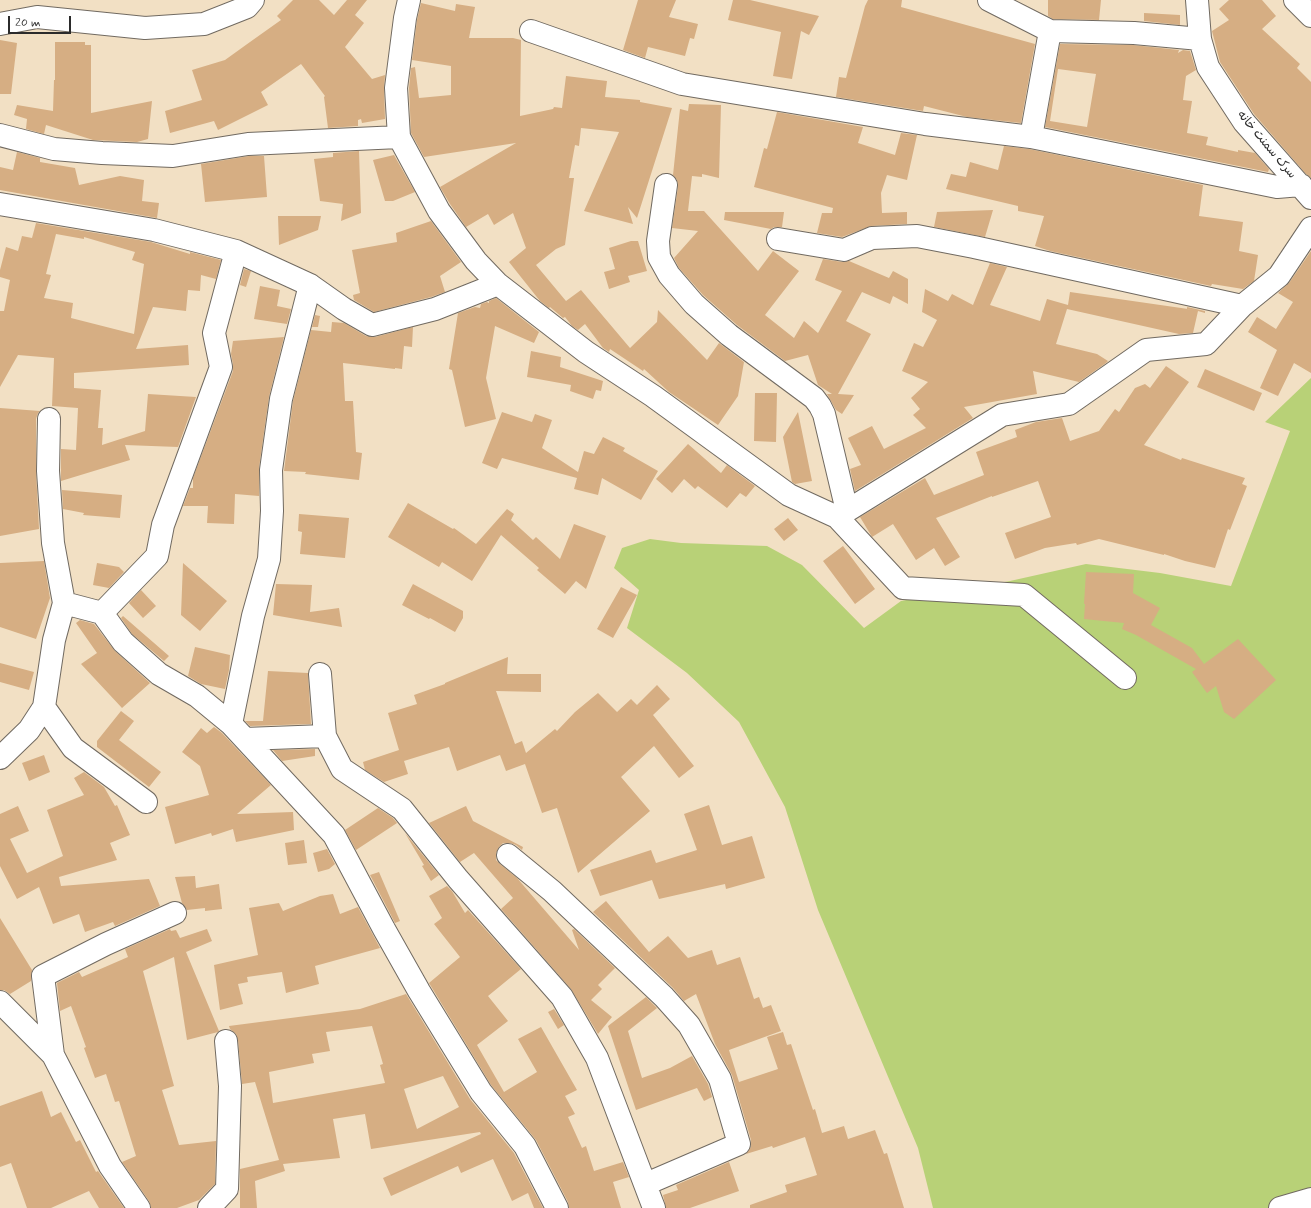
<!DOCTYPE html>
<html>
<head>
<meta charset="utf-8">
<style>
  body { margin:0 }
  #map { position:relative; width:1311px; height:1208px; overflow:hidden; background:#f2e0c4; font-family:Mynerve,sans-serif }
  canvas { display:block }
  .scale { position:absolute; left:8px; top:16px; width:63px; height:18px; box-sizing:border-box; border:2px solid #2b2b2b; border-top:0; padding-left:5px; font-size:12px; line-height:14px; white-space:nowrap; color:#2b2b2b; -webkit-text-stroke:3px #fff; paint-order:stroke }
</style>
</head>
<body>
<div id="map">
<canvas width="1311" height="1208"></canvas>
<div class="scale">20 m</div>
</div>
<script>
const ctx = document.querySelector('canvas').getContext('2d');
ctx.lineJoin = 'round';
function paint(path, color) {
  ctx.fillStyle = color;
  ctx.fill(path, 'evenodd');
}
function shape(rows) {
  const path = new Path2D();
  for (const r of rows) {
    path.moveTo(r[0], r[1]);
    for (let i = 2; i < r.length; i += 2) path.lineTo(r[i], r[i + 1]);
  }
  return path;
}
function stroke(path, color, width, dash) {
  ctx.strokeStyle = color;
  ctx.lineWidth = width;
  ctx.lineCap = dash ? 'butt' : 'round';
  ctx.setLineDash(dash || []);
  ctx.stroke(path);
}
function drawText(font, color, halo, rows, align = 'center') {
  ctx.font = font + ' Mynerve,"Playpen Sans Arabic",sans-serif';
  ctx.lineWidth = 3.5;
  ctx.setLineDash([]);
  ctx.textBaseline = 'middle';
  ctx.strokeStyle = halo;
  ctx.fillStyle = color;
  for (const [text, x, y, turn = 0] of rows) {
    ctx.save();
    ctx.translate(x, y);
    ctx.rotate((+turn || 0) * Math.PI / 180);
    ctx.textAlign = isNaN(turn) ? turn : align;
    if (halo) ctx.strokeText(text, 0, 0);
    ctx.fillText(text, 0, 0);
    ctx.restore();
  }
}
paint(shape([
  [1311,378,1311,1199,1280,1208,933,1208,918,1148,818,910,785,807,739,722,687,673,627,628,639,590,614,568,622,548,650,539,681,543,767,546,802,565,864,628,901,601,1010,581,1086,564,1160,573,1231,586,1290,431,1265,422]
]), '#b8d177');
paint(shape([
  [293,0,319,0,334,15,347,0,367,0,355,15,364,23,345,47,372,79,385,75,384,89,385,119,362,123,361,119,358,120,358,126,328,128,324,97,325,96,301,64,261,92,268,105,218,130,214,121,170,133,165,111,202,100,192,70,225,60,250,42,281,20,277,16],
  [638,0,676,0,669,17,698,24,694,39,690,38,685,56,648,47,645,58,623,50],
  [733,0,750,0,819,16,809,35,801,31,792,79,773,76,781,32,728,20],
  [868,0,902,0,901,7,1035,44,1021,123,967,117,924,106,923,111,836,97,839,77,846,78,865,6],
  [1048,0,1101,0,1099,20,1053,19,1048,16],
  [1229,0,1262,0,1276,16,1262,29,1300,64,1297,68,1311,82,1311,178,1306,174,1254,114,1220,62,1212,31,1229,20,1219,9],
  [421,3,455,11,456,4,475,7,469,38,513,38,521,40,520,116,553,109,554,107,562,108,566,76,607,81,605,97,640,100,640,102,672,108,637,218,628,207,633,224,584,211,619,132,581,128,579,146,575,145,569,178,574,178,565,245,556,249,536,265,566,301,581,290,630,348,657,322,658,310,707,360,719,343,744,362,738,396,718,425,669,392,644,369,643,371,610,349,609,352,603,348,585,324,578,330,572,326,565,317,563,318,550,307,549,308,540,301,509,262,526,248,513,213,494,225,488,214,466,227,450,204,440,187,516,143,424,157,411,133,409,88,411,68,415,67,419,98,451,95,451,66,412,60,417,20],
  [1144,13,1180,15,1180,25,1144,21],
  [0,40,17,43,11,94,0,94],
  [55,42,85,42,85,45,91,45,91,113,152,101,148,139,137,142,93,140,46,125,44,134,26,129,27,119,14,115,17,105,53,111,54,80,55,80],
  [1060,44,1133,45,1179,50,1178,53,1183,50,1190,51,1196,70,1186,76,1183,100,1192,101,1187,133,1208,137,1206,145,1238,152,1238,150,1255,153,1269,169,1268,172,1045,127],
  [1058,69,1096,74,1087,127,1050,121],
  [689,104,721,105,719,178,702,174,702,177,692,176,688,211,704,211,758,271,773,251,799,271,765,315,794,338,804,321,818,333,842,291,815,280,823,259,842,262,849,261,889,278,893,271,908,279,908,304,893,296,890,304,862,292,846,321,871,334,838,394,854,395,842,414,836,410,827,394,832,394,818,385,808,355,785,361,737,325,703,295,679,268,674,258,698,231,672,228,678,187,677,180,673,175,680,109,688,111],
  [777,112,863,127,858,143,895,155,901,133,917,135,907,180,887,175,881,193,882,213,907,212,907,224,871,226,842,237,817,233,822,213,832,213,833,208,754,187,764,148,767,149],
  [1004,146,1029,149,1203,185,1199,216,1243,222,1239,251,1258,255,1254,281,1243,289,1212,284,1211,286,1050,251,1035,246,1044,216,1018,211,1018,206,946,189,951,174,966,177,970,162,998,170],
  [359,151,361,213,341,221,343,204,320,201,314,159,333,157,333,153],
  [17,152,40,158,40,162,75,168,79,185,120,176,144,180,142,201,159,203,157,218,0,190,0,167,13,170],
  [394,155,415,192,393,201,385,201,373,160],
  [249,156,264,156,267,197,205,202,201,164],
  [993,210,985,237,934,227,937,212],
  [725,212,784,212,782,227,774,227,771,229,724,220],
  [278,216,321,216,318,230,279,245],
  [431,221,461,262,440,276,445,292,431,297,374,312,354,300,353,295,360,293,352,250,397,242,396,233],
  [36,223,151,242,190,254,190,252,221,260,216,279,201,275,200,291,188,290,186,311,153,307,136,349,188,345,189,365,74,373,74,388,101,390,98,428,103,428,102,445,145,431,148,394,196,397,178,447,125,445,130,460,61,481,61,449,76,450,78,408,52,406,54,358,18,355,0,387,0,311,4,311,10,280,0,277,0,270,6,247,18,251,22,236,32,238],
  [56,234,84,239,84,237,135,252,132,260,144,264,134,334,71,318,73,303,44,298,51,275,46,274],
  [631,241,638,241,647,271,628,276,630,282,609,289,604,272,615,269,609,248],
  [1311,251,1311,373,1294,363,1278,396,1260,388,1277,350,1248,332,1257,317,1276,329,1293,302,1278,293,1289,283],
  [990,263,1007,267,990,305,1040,321,1047,299,1068,305,1070,292,1195,310,1187,309,1187,307,1205,311,1205,313,1198,311,1193,333,1179,334,1067,309,1056,344,1097,354,1108,361,1106,363,1079,382,1033,371,1037,394,964,407,973,418,855,491,850,469,861,465,848,438,872,426,884,449,926,428,913,415,920,409,911,398,928,382,902,371,914,343,923,347,937,320,922,312,925,289,948,301,952,294,973,305],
  [244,269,251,271,246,287,240,285],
  [260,286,280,290,277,306,291,309,287,324,254,319],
  [496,298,539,332,534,343,495,326,486,378,496,419,465,427,452,370,449,369,458,313,475,307,480,308,481,304,487,302,489,303,489,301],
  [315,315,320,316,318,327,312,327],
  [332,322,344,323,366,336,375,337,413,327,412,347,404,346,402,369,395,368,395,369,343,363,345,401,353,401,356,452,362,453,359,480,305,474,306,472,284,471,293,401,311,330,331,332],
  [284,337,269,397,259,468,259,496,235,494,234,524,207,523,208,506,183,506,190,488,193,488,193,478,233,371,233,364,231,354,233,341],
  [531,351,561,357,560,367,603,381,601,391,596,390,593,399,570,391,571,385,527,377],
  [1166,366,1189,382,1144,445,1181,460,1182,458,1245,478,1242,484,1247,486,1230,530,1228,529,1215,568,1185,561,1164,554,1164,555,1099,539,1077,545,1076,543,1045,548,1015,559,1005,533,1051,517,1038,481,992,497,992,496,936,518,960,557,945,566,934,548,916,560,893,524,872,537,860,517,925,478,934,495,984,475,976,452,1017,437,1015,430,1036,422,1062,418,1070,441,1099,431,1115,409,1119,412,1135,388,1145,384,1150,388],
  [1205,369,1262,393,1254,411,1197,387],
  [755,393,777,393,776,442,754,441],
  [0,408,40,411,38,413,36,419,36,471,39,529,0,536],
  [502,412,532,422,535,414,552,420,542,448,578,472,584,451,594,454,603,437,625,448,623,451,658,471,641,500,602,478,598,495,574,489,577,478,502,458,497,469,482,463],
  [798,412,812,481,795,484,792,482,783,437],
  [688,444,721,473,727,465,755,486,746,497,740,493,727,508,698,486,695,489,684,479,672,493,656,479],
  [62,490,122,495,120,518,83,515,84,513,63,509],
  [408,503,453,529,454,528,476,544,507,509,514,514,511,520,533,540,536,537,560,559,574,524,606,536,586,589,576,581,565,594,537,570,539,568,501,535,472,581,442,562,439,567,388,537],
  [299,514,349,518,345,558,300,554,302,532,298,531],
  [788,518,798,530,784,541,774,529],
  [843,546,875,589,855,604,823,561],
  [44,561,50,598,36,639,0,627,0,563],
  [97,563,119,567,124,572,109,588,93,585],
  [183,563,227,601,200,631,181,615],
  [1086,572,1134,574,1133,593,1160,608,1151,625,1192,648,1204,664,1238,639,1276,680,1234,719,1224,712,1216,686,1207,693,1192,672,1196,669,1136,635,1122,629,1124,623,1084,619,1085,604,1084,604],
  [276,584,312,585,310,612,339,608,342,627,273,615],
  [413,584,463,611,463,618,455,632,430,618,429,619,402,605],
  [621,587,637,595,613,638,597,629],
  [141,590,156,606,143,618,129,603],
  [123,616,169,656,164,661,132,634,121,618],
  [80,620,94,624,115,651,150,683,122,708,81,664,97,653,76,623],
  [195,647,230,655,229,670,225,689,201,684,188,676],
  [508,657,507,674,541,674,541,692,496,691,515,744,522,741,526,753,555,729,557,731,575,712,598,693,617,712,631,699,637,705,657,685,670,699,653,715,694,766,679,778,654,746,621,777,650,811,578,873,557,808,542,813,525,764,506,771,500,755,457,771,449,747,404,761,408,774,384,782,365,770,363,762,399,750,388,713,417,704,414,695,445,684,445,683],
  [0,663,34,672,29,690,0,682],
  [268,671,308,673,311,724,250,726,245,721,263,721],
  [121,711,134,721,119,740,161,772,149,787,97,747,97,741],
  [214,727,222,733,271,785,237,814,293,812,294,830,236,842,233,829,212,836,211,833,175,844,165,807,209,795,200,766,182,752,201,728,207,733],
  [315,749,315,756,282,761,273,750],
  [44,755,50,772,29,781,22,763],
  [84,772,104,787,115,806,117,805,130,835,110,843,117,860,59,877,61,886,149,879,160,906,115,926,113,922,85,932,79,914,53,924,39,887,17,899,0,866,0,814,18,806,29,831,10,839,27,873,63,856,47,810,84,795,74,778],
  [709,805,722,845,752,836,765,878,726,889,725,884,659,899,652,880,600,896,590,870,651,850,656,863,697,850,684,814],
  [466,806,473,821,523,847,522,850,516,845,510,843,503,843,499,847,496,853,496,860,500,864,517,878,579,950,572,930,574,929,615,968,598,985,602,989,591,1000,612,1017,598,1034,571,989,501,909,513,898,474,853,460,862,429,823],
  [378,808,393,818,397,823,356,850,345,830],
  [405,833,439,875,431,881,422,866,424,865],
  [304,840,307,863,288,865,285,843],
  [327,849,335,864,329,869,318,872,313,853],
  [379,872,400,921,395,923,370,875],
  [195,876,196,888,219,884,222,909,205,911,205,908,187,910,182,903,175,877],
  [447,886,452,891,465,913,468,910,521,969,488,996,508,1021,477,1045,504,1092,537,1072,518,1039,541,1027,577,1090,565,1096,575,1114,568,1117,582,1148,586,1146,594,1171,623,1162,629,1177,613,1182,621,1208,569,1208,568,1202,536,1140,491,1085,429,983,460,957,434,924,442,918,429,896],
  [333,894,340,914,358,907,380,948,315,966,319,984,286,993,282,972,247,977,248,982,238,984,243,1004,220,1010,214,965,258,955,249,908,279,903,283,911,320,896],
  [606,901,649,952,668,936,688,958,712,950,717,965,740,957,754,999,759,997,763,1008,771,1005,781,1031,729,1050,739,1082,778,1069,767,1037,783,1032,787,1045,791,1044,813,1110,815,1109,822,1133,844,1126,848,1139,875,1130,884,1154,887,1153,904,1208,750,1208,750,1205,787,1192,785,1185,817,1175,805,1137,773,1148,772,1146,746,1154,751,1147,751,1140,732,1075,715,1044,696,994,684,1001,673,988,593,912],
  [0,918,32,970,31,981,10,994,4,990,0,990],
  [170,929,171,931,176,930,180,938,207,929,212,941,186,952,219,1031,218,1032,187,1040,174,957,143,971,174,1086,162,1090,179,1145,216,1141,215,1184,199,1200,177,1208,151,1208,149,1201,122,1162,136,1156,119,1101,115,1102,106,1074,95,1078,84,1048,86,1047,71,1006,60,1011,57,983,79,972,82,977,128,957,125,949],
  [406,994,470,1099,514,1153,543,1208,534,1208,528,1193,512,1201,493,1159,461,1173,458,1166,391,1196,383,1178,481,1134,480,1132,371,1149,365,1114,333,1119,340,1158,283,1164,285,1171,255,1181,257,1208,240,1208,240,1169,279,1160,255,1082,242,1084,238,1040,236,1034,230,1029,229,1026,360,1009],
  [372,1026,383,1064,380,1065,385,1083,273,1103,269,1072,314,1063,312,1054,330,1051,326,1032],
  [443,1076,459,1107,417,1129,404,1089],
  [646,997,657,1008,628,1031,642,1078,670,1068,692,1056,708,1084,712,1097,704,1101,697,1088,636,1110,608,1026],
  [554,1009,564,1025,558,1029,548,1012],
  [42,1091,51,1117,61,1112,76,1142,80,1140,96,1172,98,1171,124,1208,99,1208,89,1191,51,1208,27,1208,11,1163,0,1167,0,1106],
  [729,1162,739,1191,690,1208,666,1208,663,1195,678,1190,676,1185]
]), '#d6ae83');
const minor = shape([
  [409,0,405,18,396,88,399,137,439,211,476,261,498,284,586,352,653,396,789,495,837,517,903,588,1024,595,1125,678],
  [989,0,1050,31,1031,137],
  [1197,0,1200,39,1208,67,1244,122,1311,198],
  [1295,0,1311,16],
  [0,24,37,17,145,28,204,24,247,7,253,0],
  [531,31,682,84,925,124,1031,137,1277,187,1301,185],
  [1050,31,1134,33,1200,39],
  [0,135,54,149,102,153,173,156,248,144,399,137],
  [666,185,658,241,659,257,669,275,694,304,729,335,814,398,820,406,824,414,847,511],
  [0,204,154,230,236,251,310,285,344,309,372,325,435,309,498,284],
  [778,239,844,250,872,238,917,236,974,247,1242,306],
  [837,517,1002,415,1069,404,1146,350,1206,344,1242,306,1279,276,1311,228],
  [64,603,102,613,123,642,159,674,197,696,231,724,334,835,384,929,419,991,481,1092,525,1146,557,1208],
  [102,613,157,556,163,525,221,367,214,333,236,251],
  [44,707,73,748,146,802],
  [231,724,253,616,269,559,272,511,271,470,281,399,310,285],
  [325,736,342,769,402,809,458,879,562,997,597,1058,654,1208],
  [245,739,325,736,320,674],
  [0,758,29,730,44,707,54,640,64,603,53,543,48,471,49,419],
  [508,855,552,891,664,997,689,1025,720,1079,739,1144,646,1184],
  [0,1002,53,1055,110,1166,139,1208],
  [53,1055,43,976,106,944,175,913],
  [209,1208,227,1189,230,1086,226,1041],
  [1280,1208,1311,1199]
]);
stroke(minor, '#716a61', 24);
stroke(minor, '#fff', 22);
drawText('12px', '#2b2b2b', '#fff', [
  ["سرک سمنت خانه",1266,145,50]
]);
</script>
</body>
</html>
